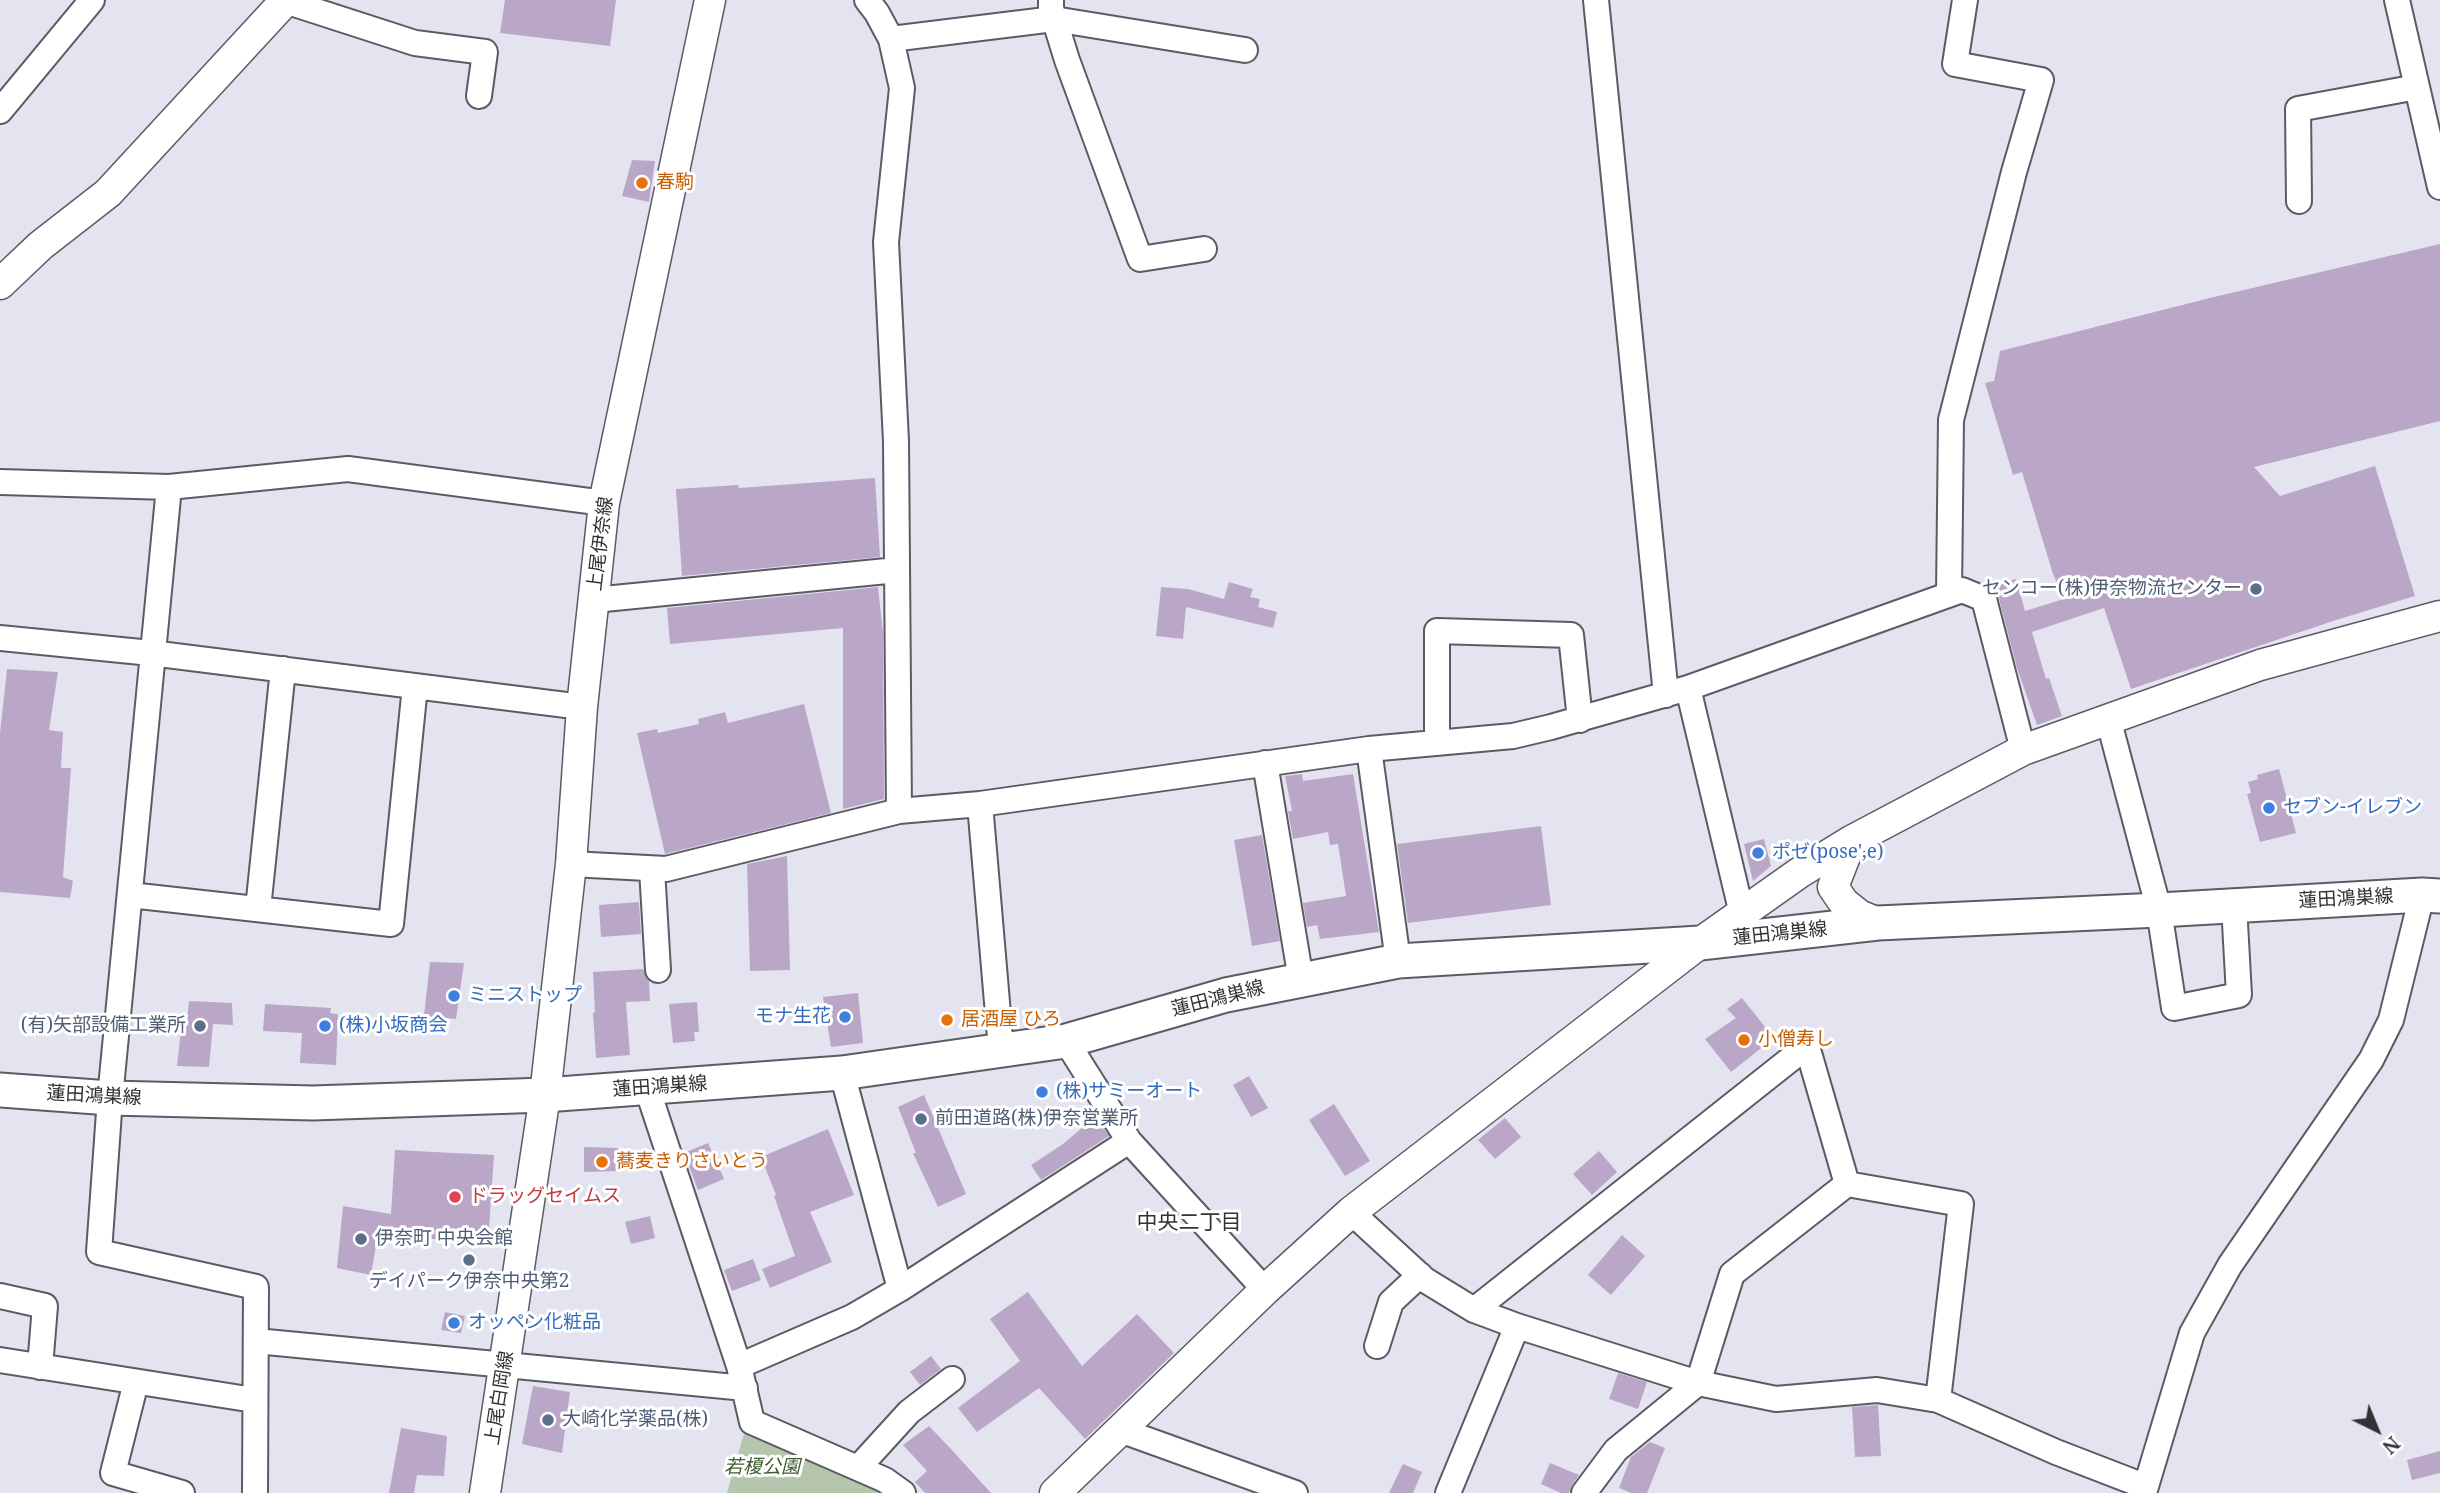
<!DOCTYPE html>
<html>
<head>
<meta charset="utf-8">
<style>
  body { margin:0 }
  #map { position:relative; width:2440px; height:1493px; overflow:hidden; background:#e4e4f0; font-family:"Noto Serif",serif }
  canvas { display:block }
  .north { position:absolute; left:2342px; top:1395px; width:70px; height:70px; -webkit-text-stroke:5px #fff; paint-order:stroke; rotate:137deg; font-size:19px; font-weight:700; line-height:28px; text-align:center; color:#323236 }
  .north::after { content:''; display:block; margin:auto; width:24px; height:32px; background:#323236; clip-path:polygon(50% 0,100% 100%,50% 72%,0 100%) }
</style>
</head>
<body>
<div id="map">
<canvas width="2440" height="1493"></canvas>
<div class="north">N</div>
</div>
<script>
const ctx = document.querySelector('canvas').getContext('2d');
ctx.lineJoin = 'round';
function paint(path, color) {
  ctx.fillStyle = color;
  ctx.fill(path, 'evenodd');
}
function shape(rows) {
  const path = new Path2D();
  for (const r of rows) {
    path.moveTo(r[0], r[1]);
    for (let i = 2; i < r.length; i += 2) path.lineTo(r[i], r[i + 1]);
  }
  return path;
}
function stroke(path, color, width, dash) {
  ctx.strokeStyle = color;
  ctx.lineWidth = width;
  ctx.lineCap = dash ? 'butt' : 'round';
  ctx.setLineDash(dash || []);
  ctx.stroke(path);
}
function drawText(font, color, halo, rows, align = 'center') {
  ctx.font = font + ' "Noto Serif","Noto Sans JP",serif';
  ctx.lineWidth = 6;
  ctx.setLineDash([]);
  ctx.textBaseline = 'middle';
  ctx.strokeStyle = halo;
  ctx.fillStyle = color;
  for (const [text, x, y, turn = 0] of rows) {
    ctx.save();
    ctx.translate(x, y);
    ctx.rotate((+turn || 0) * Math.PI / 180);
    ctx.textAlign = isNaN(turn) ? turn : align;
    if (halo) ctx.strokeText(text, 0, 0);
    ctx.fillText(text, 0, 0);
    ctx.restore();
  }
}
paint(shape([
  [745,1430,880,1491,880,1493,727,1493]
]), '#b5c6ad');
paint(shape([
  [505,0,616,0,610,46,500,33],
  [632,160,655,161,649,202,622,196],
  [2440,244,2440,421,2254,467,2280,496,2375,466,2415,596,2333,621,2131,689,2104,608,2032,632,2046,679,2049,678,2062,716,2037,725,2017,668,1998,595,1992,586,2016,579,2025,611,2064,599,2053,574,2022,472,2013,475,1985,383,1994,381,2000,351,2214,297],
  [875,478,880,557,682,576,676,489,738,485,739,488],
  [1229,582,1253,589,1250,597,1260,599,1258,607,1277,612,1273,628,1186,607,1183,639,1156,636,1161,587,1188,589,1224,599],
  [878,587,883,633,884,799,843,809,843,628,670,644,667,608],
  [7,669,58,672,49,730,63,732,61,768,71,768,63,877,73,881,70,898,0,892,0,733],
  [804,704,831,813,665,854,637,733,657,729,658,733,699,724,698,719,725,712,728,723],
  [2279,769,2296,833,2260,842,2247,794,2251,793,2248,782,2258,779,2257,775],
  [1302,774,1303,781,1353,774,1379,932,1320,939,1317,925,1307,927,1303,903,1346,896,1338,844,1330,845,1328,832,1293,839,1288,811,1292,811,1285,776],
  [1541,826,1551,905,1408,923,1397,844],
  [1262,835,1280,941,1252,946,1234,840],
  [1764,839,1771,866,1753,881,1744,844],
  [787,856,790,970,750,971,747,864],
  [639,902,641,934,601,937,599,905],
  [430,962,464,963,456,1019,424,1016],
  [643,969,649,981,650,1001,626,1002,630,1055,596,1058,593,1013,595,1012,593,972],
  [858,993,863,1043,831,1047,823,997],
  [1742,998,1774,1038,1731,1072,1705,1039,1736,1018,1727,1009],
  [189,1001,232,1003,233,1025,213,1024,209,1067,177,1066,182,1022,187,1021],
  [697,1002,699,1032,694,1032,695,1041,673,1043,669,1004],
  [265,1004,331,1008,330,1013,338,1014,336,1065,300,1063,302,1033,263,1031],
  [1249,1076,1268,1108,1251,1117,1233,1085],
  [924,1095,966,1194,938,1207,913,1153,916,1153,898,1107],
  [1334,1104,1370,1161,1345,1176,1309,1120],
  [1096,1116,1109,1136,1041,1180,1031,1165,1063,1144],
  [1505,1118,1521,1137,1495,1159,1478,1140],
  [828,1129,854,1195,810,1212,832,1262,770,1288,762,1269,795,1256,774,1196,776,1195,761,1157],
  [708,1143,724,1179,698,1190,684,1153],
  [584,1147,618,1148,618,1171,584,1172],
  [395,1150,494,1155,488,1244,378,1234,371,1275,337,1268,343,1206,391,1214],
  [1599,1151,1617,1172,1592,1195,1573,1174],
  [650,1216,655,1238,631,1244,625,1222],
  [1622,1235,1645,1256,1611,1295,1588,1275],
  [753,1259,761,1280,732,1291,724,1270],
  [1028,1292,1082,1366,1137,1314,1174,1353,1085,1439,1039,1388,977,1432,958,1408,1020,1361,990,1319],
  [445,1312,465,1316,461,1333,441,1330],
  [931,1356,941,1369,920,1385,910,1372],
  [1618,1373,1647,1382,1638,1409,1609,1399],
  [533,1386,570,1392,562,1453,522,1444],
  [1878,1405,1881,1456,1855,1457,1852,1407],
  [929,1426,951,1449,991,1493,925,1493,915,1482,927,1471,903,1445],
  [401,1428,447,1436,444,1476,417,1475,414,1493,389,1493],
  [1650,1442,1665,1448,1647,1493,1631,1493,1619,1488,1631,1457],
  [2440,1451,2440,1473,2412,1480,2407,1460],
  [1550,1463,1579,1475,1572,1485,1569,1493,1561,1493,1541,1484],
  [1403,1464,1422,1472,1413,1493,1389,1493]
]), '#baa7c8');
const minor = shape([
  [867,0,877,13,891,39,902,88,886,242,896,441,899,811],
  [1051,0,1051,8,1067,60,1140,259,1204,249],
  [1596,0,1666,695],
  [2397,0,2440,187],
  [285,1,415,43,485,52,479,96],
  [891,39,1054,19,1245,50],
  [0,111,92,0],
  [2299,201,2298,109,2417,87],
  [0,482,169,487,348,469,604,503],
  [169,487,110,1098,99,1252,256,1287,255,1493],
  [1949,594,1951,420,2014,172,2041,80,1955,64,1965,0],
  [594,600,897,570],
  [0,638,151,653,582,707],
  [1688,688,1742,914],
  [2108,718,2159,910,2174,1008,2239,995,2234,905],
  [1437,743,1437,631,1571,635,1580,720],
  [1369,749,1398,961],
  [1265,763,1301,980],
  [980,804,1001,1049],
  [571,864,666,869,899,811,980,804,1369,749,1513,736,1551,727,1688,688,1962,590,1984,599,2023,750],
  [652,869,658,970],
  [130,895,391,924,415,686],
  [258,909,283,669],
  [1066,1041,1129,1141,1265,1290],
  [842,1073,900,1289],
  [647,1088,739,1366,752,1422,885,1480,903,1493],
  [1351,1212,1425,1280,1474,1310,1517,1326,1698,1383,1776,1399,1877,1390,1938,1400,2056,1452,2144,1486],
  [0,1296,45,1306,40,1367],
  [1474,1310,1807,1046,1847,1184],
  [256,1341,745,1388],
  [1377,1346,1391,1302,1420,1275],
  [0,1360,254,1400],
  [739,1366,852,1317,900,1289,1129,1141],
  [136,1382,113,1473,182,1493],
  [1120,1430,1295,1493],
  [858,1468,909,1412,952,1379],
  [1448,1493,1517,1326],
  [1584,1493,1616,1450,1698,1383,1732,1274,1847,1184,1961,1204,1938,1400],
  [2144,1493,2192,1333,2230,1265,2371,1060,2391,1020,2422,895]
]);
const tertiary = shape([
  [0,284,40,246,108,193,286,0],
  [1851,841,1833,887,1844,903,1859,915,1878,923],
  [485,1493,545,1095,571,864,582,707,604,503,710,0],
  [1055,1493,1265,1290,1351,1212,1700,943,1799,873,1851,841,2023,750,2260,665,2440,616]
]);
const secondary = shape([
  [0,1090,110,1098,313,1103,545,1095,842,1073,1066,1041,1226,995,1398,961,1700,943,1878,923,2159,910,2422,895,2440,896]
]);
stroke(minor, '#5b5b65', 28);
stroke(tertiary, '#5b5b65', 33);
stroke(secondary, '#5b5b65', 37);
stroke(minor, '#fff', 24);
stroke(tertiary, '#fff', 30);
stroke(secondary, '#fff', 33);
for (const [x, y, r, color] of [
  [642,183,7,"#e8710a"],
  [2256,589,7,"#5c6f8a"],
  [2269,808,7,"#3f7fe0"],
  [1758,853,7,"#3f7fe0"],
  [454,996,7,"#3f7fe0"],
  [845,1017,7,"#3f7fe0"],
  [947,1020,7,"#e8710a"],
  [200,1026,7,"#5c6f8a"],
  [325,1026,7,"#3f7fe0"],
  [1744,1040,7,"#e8710a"],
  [1042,1092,7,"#3f7fe0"],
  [921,1119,7,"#5c6f8a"],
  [602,1162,7,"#e8710a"],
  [455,1197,7,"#e0444e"],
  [361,1239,7,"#5c6f8a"],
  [469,1260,7,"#5c6f8a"],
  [454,1323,7,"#3f7fe0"],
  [548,1420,7,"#5c6f8a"]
]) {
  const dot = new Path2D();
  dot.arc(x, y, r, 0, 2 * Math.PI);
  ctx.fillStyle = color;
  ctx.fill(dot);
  stroke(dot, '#fff', 2.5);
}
drawText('19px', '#c56008', '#fff', [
  ["春駒",656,183],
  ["居酒屋 ひろ",961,1020],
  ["小僧寿し",1758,1040],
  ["蕎麦きりさいとう",616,1162]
], 'left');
drawText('19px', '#323236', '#fff', [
  ["上尾伊奈線",601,544,-83],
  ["蓮田鴻巣線",2346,899,-3],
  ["蓮田鴻巣線",1780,934,-6],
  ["蓮田鴻巣線",1218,999,-14],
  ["蓮田鴻巣線",660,1087,-4],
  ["蓮田鴻巣線",94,1096,3],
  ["上尾白岡線",500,1398,-81]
]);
drawText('19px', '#4e5e75', '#fff', [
  ["センコー(株)伊奈物流センター",2242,589,"right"],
  ["(有)矢部設備工業所",186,1026,"right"],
  ["前田道路(株)伊奈営業所",935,1119],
  ["伊奈町 中央会館",375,1239],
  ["デイパーク伊奈中央第2",469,1282,"center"],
  ["大崎化学薬品(株)",562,1420]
], 'left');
drawText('19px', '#366cbe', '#fff', [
  ["セブン-イレブン",2283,808],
  ["ポゼ(pose',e)",1772,853],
  ["ミニストップ",468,996],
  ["モナ生花",831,1017,"right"],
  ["(株)小坂商会",339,1026],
  ["(株)サミーオート",1056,1092],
  ["オッペン化粧品",468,1323]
], 'left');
drawText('19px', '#be3a42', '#fff', [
  ["ドラッグセイムス",469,1197]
], 'left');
drawText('italic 19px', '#3f5d2f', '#fff', [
  ["若榎公園",762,1468]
]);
drawText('21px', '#323236', '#fff', [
  ["中央二丁目",1189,1223]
]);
</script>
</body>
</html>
